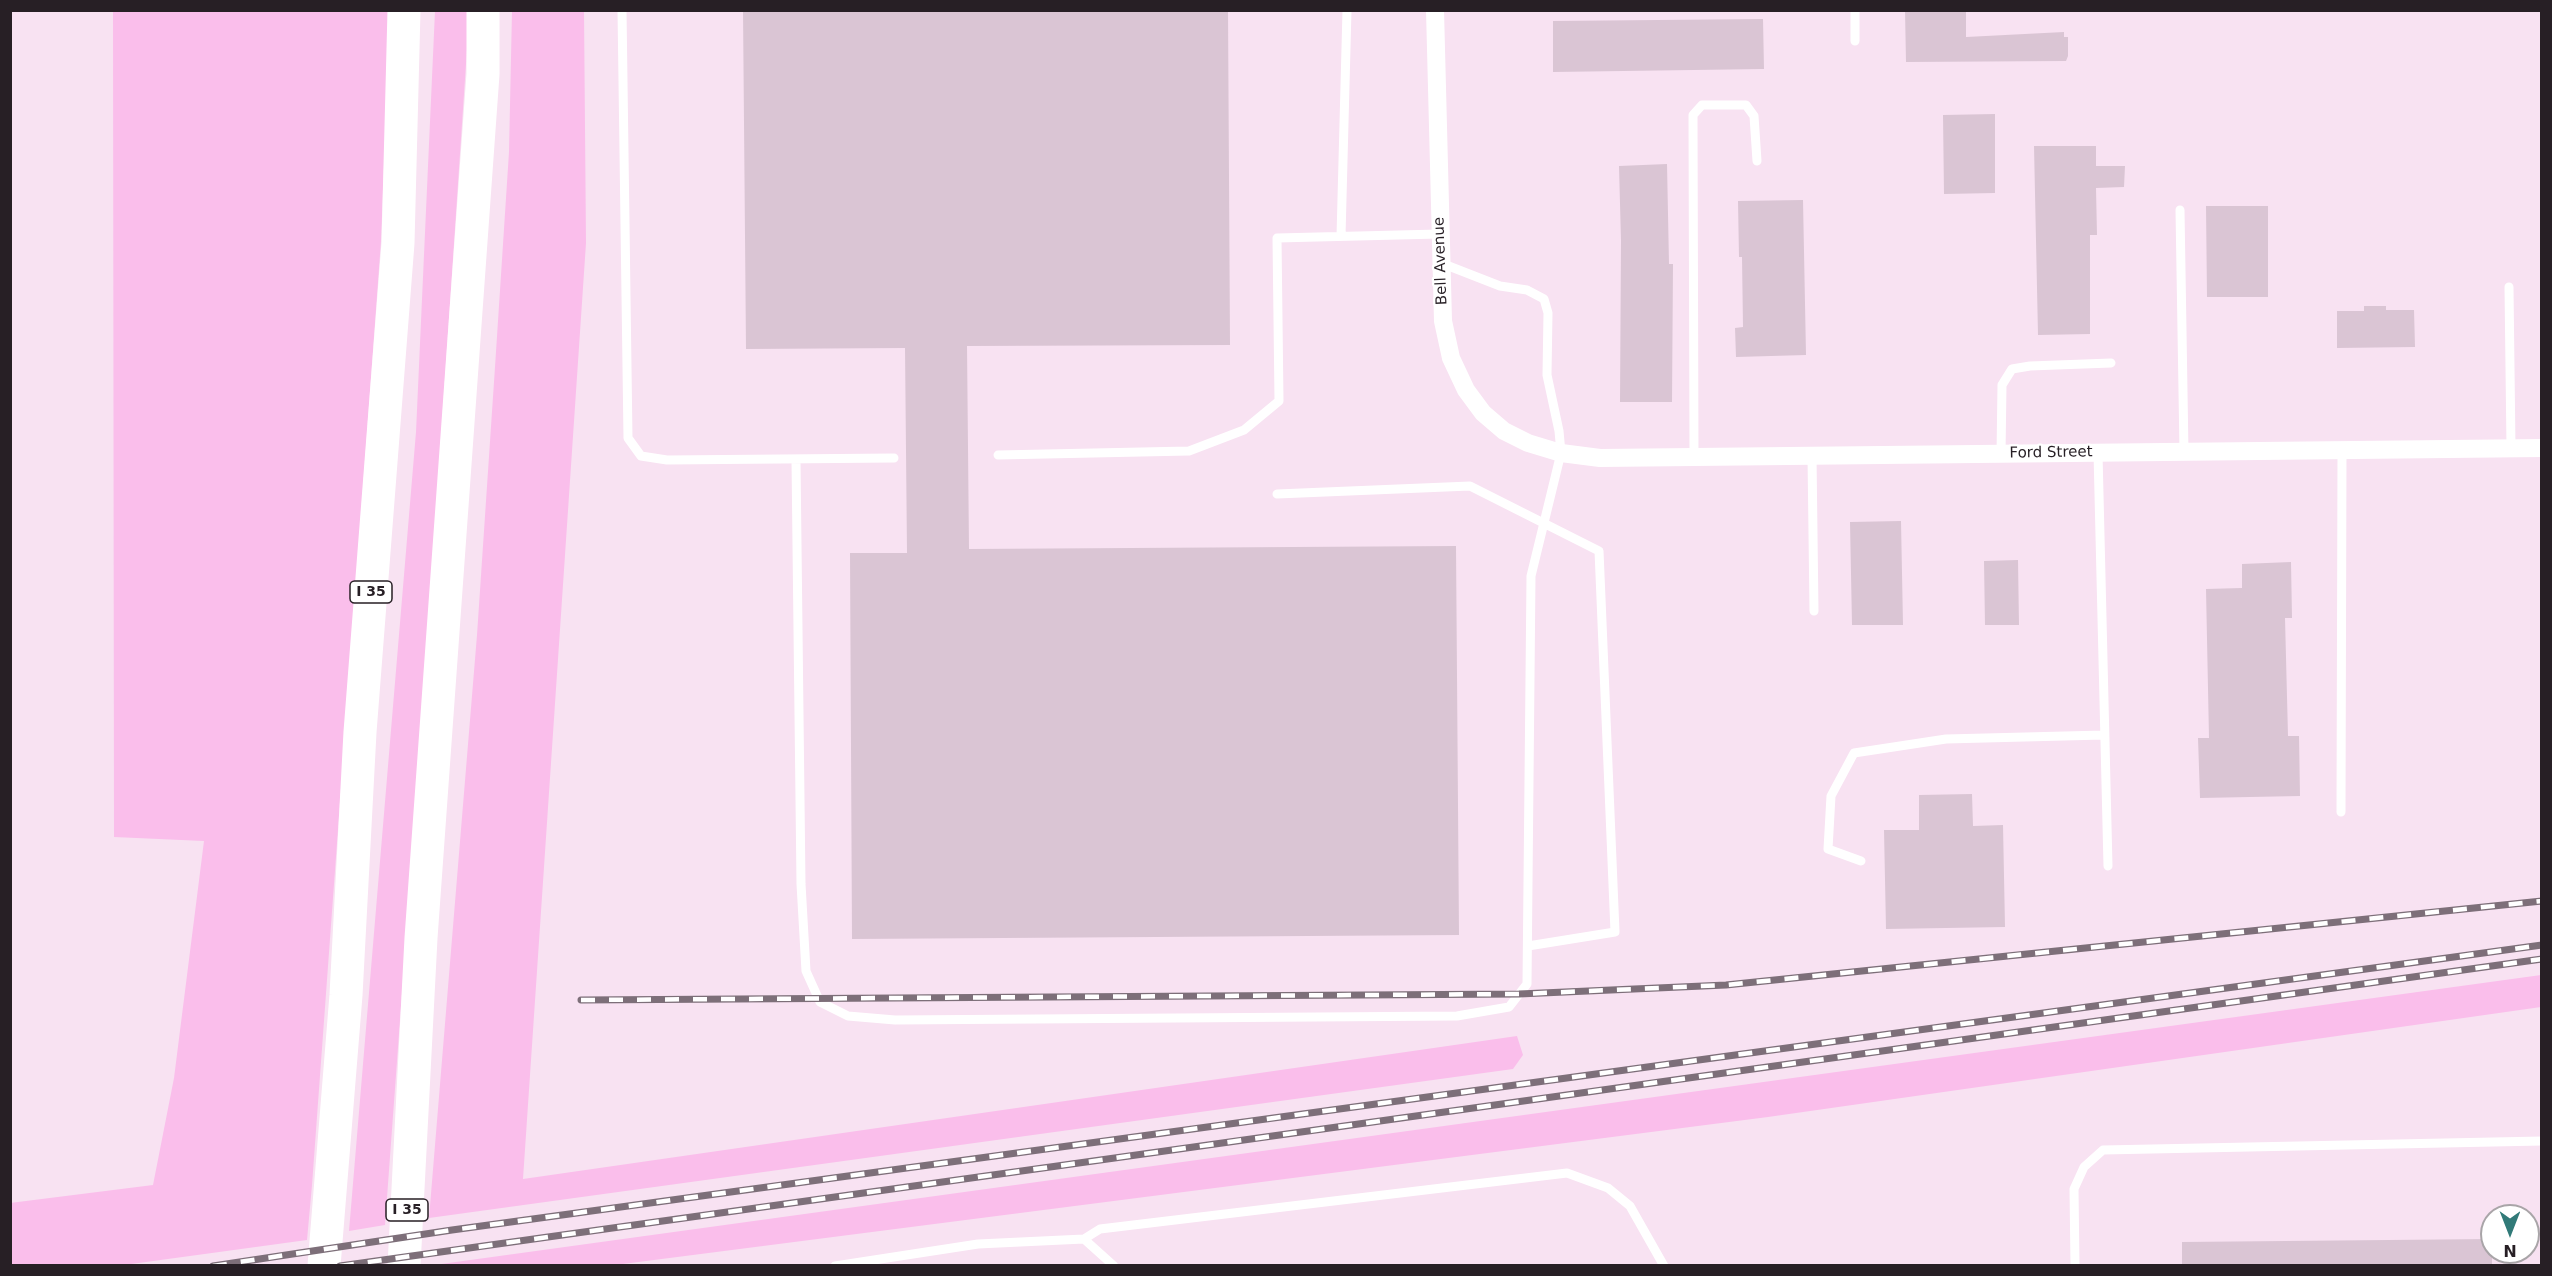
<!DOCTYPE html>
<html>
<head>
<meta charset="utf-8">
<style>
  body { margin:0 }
  #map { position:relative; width:2552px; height:1276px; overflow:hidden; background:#f8e2f2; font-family:"DejaVu Sans",sans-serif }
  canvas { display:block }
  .frame { position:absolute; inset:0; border:12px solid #271f25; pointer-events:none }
  .north { position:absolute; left:2480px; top:1204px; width:60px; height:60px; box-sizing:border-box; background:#fff; border:2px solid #a9a5a8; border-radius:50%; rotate:180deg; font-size:16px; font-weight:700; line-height:24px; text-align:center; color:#271f25 }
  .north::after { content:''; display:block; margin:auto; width:21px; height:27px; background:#317a78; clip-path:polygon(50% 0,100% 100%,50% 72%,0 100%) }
</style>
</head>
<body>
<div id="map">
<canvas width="2552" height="1276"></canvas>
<div class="frame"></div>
<div class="north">N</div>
</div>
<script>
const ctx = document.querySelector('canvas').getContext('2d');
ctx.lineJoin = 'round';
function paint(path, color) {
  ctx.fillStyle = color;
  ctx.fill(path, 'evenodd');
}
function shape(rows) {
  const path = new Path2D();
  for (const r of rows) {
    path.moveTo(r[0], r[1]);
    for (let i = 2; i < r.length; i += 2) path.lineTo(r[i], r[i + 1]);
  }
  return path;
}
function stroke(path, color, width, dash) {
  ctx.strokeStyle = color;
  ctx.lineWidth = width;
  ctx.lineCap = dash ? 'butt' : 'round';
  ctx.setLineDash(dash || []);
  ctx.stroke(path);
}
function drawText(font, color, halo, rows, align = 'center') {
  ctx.font = font + ' "DejaVu Sans",sans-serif';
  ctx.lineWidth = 4.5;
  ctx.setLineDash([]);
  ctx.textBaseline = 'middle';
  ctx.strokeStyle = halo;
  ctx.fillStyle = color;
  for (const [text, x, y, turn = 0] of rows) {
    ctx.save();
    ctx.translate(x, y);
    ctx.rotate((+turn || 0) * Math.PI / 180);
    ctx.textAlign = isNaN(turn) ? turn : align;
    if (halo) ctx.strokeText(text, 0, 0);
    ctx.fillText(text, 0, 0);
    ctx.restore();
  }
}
paint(shape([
  [113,11,390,11,381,241,312,1185,307,1240,124,1265,11,1265,10,1203,153,1185,174,1078,204,841,114,837],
  [435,11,467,11,467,49,424,692,385,1225,349,1231,416,432],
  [512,11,584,11,586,243,523,1179,1517,1036,1523,1055,1513,1069,429,1218,477,635,495,367,509,152],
  [2541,975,2541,1007,1768,1117,615,1265,434,1265]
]), '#fabeeb');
paint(shape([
  [743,10,1228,10,1230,345,967,346,969,549,1456,546,1459,935,852,939,850,553,907,553,905,348,746,349],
  [1905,10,1966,10,1966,37,2064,32,2064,37,2068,37,2068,56,2066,61,1906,62],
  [1763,19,1764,69,1553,72,1553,21],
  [1995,114,1995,193,1944,194,1943,115],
  [2034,146,2096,146,2096,166,2125,166,2124,187,2096,188,2097,235,2090,235,2090,334,2038,335],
  [1667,164,1669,264,1673,264,1672,402,1620,402,1621,241,1619,166],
  [1803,200,1806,355,1736,357,1735,328,1743,327,1742,257,1739,257,1738,201],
  [2206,206,2268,206,2268,297,2207,297],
  [2364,306,2386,306,2386,310,2414,310,2415,347,2337,348,2337,311,2364,311],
  [1901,521,1903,625,1852,625,1850,522],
  [2018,560,2019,625,1985,625,1984,561],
  [2291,562,2292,618,2285,618,2288,736,2299,736,2300,796,2200,798,2198,738,2209,738,2206,589,2242,588,2242,564],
  [1972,794,1973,826,2003,825,2005,927,1886,929,1884,830,1919,830,1919,795],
  [2492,1239,2492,1266,2182,1266,2182,1242]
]), '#dac5d4');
stroke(shape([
  [622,10,628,438,641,456,667,460,894,458],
  [1855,10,1855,41],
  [2180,210,2184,452],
  [1341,236,1347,10],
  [2509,287,2511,448],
  [2098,453,2108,866],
  [2001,454,2002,385,2012,369,2030,366,2111,363],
  [998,455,1189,451,1244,430,1279,401,1277,238,1439,234],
  [1812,456,1814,611],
  [1694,457,1693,115,1702,105,1746,105,1754,116,1757,161],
  [796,460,801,884,806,971,820,1002,848,1016,895,1020,1457,1016,1509,1007,1527,984,1531,576,1561,453,1559,431,1547,375,1548,313,1544,299,1527,290,1500,286,1441,263],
  [1277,494,1470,486,1599,551,1615,932,1528,946],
  [2341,812,2342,450],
  [1861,861,1828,849,1831,796,1854,753,1946,739,2104,735],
  [1084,1239,1114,1266],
  [835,1266,978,1244,1084,1239,1100,1229,1567,1173,1608,1188,1630,1206,1664,1266],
  [2075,1266,2074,1189,2084,1167,2103,1150,2542,1141]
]), '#fff', 9);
stroke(shape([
  [1435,10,1443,321,1451,358,1466,390,1483,413,1504,431,1528,443,1561,453,1600,458,2542,448]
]), '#fff', 18);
stroke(shape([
  [324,1266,346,995,360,732,398,243,404,10],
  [404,1266,421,938,483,74,483,10]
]), '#fff', 33);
const rail = shape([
  [581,1000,1519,994,1726,985,2542,901],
  [213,1266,452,1230,2542,945],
  [340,1266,2542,959]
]);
stroke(rail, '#7d6f79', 7);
stroke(rail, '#fff', 4.5, [14]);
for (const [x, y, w] of [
  [371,592,42],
  [407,1210,42]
]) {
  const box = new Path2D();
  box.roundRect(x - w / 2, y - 11, w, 22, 4.5);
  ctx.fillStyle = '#fff';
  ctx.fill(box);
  stroke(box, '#271f25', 1.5);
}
drawText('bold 14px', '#271f25', null, [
  ["I 35",371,592],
  ["I 35",407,1210]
]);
drawText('15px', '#271f25', '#fff', [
  ["Bell Avenue",1441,261,-92],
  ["Ford Street",2051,453,-1]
]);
</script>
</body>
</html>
